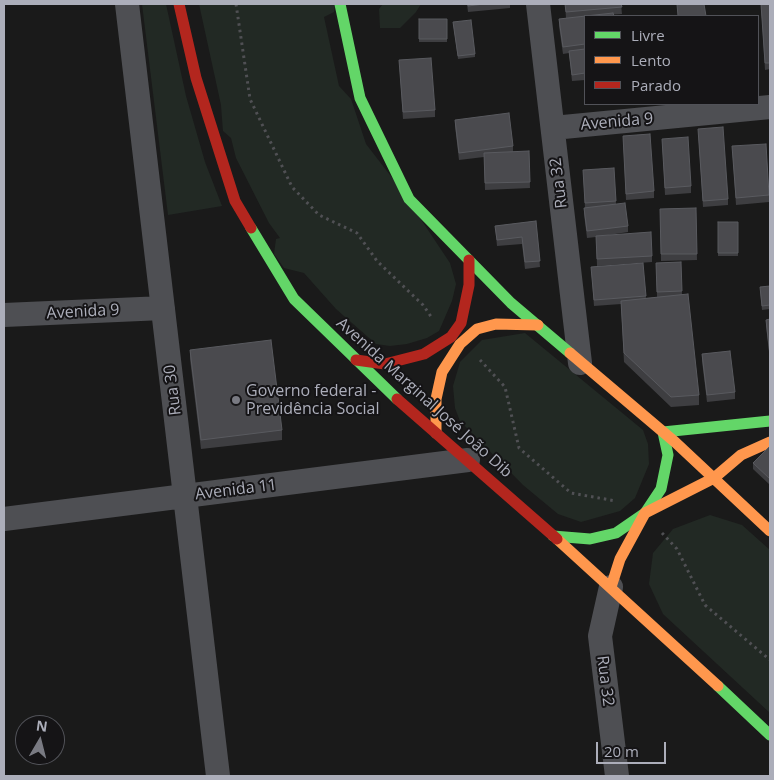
<!DOCTYPE html>
<html>
<head>
<meta charset="utf-8">
<style>
  body { margin:0 }
  #map { position:relative; width:774px; height:780px; overflow:hidden; background:#1a1a1a; font-family:"Open Sans",sans-serif }
  canvas { display:block }
  .frame { position:absolute; inset:0; border:5px solid #acaeba; pointer-events:none }
  .legend { position:absolute; left:584px; top:15px; width:175px; height:90px; box-sizing:border-box; background:#151416; border:1px solid #515258; margin:0; padding:6px 9px; list-style:none; font-size:15px; color:#acaeba }
  .legend li { display:flex; align-items:center; gap:10px; height:25px }
  .legend b { width:25px; border:1px solid #515258 }
  .north { position:absolute; left:15px; top:715px; width:50px; height:50px; box-sizing:border-box; background:#151416; border:1px solid #515258; border-radius:50%; rotate:8deg; font-size:14px; font-weight:700; line-height:20px; text-align:center; color:#acaeba }
  .north::after { content:''; display:block; margin:auto; width:18px; height:22px; background:#797a82; clip-path:polygon(50% 0,100% 100%,50% 72%,0 100%) }
  .scale { position:absolute; left:596px; top:742px; width:70px; height:22px; box-sizing:border-box; border:2px solid #acaeba; border-top:0; padding-left:6px; font-size:15px; line-height:18px; white-space:nowrap; color:#acaeba; -webkit-text-stroke:4px #151416; paint-order:stroke }
</style>
</head>
<body>
<div id="map">
<canvas width="774" height="780"></canvas>
<div class="frame"></div>
<ul class="legend">
<li><b style="height:6px;background:#63d668"></b>Livre</li>
<li><b style="height:6px;background:#ff974d"></b>Lento</li>
<li><b style="height:6px;background:#b3261e"></b>Parado</li>
</ul>
<div class="north">N</div>
<div class="scale">20 m</div>
</div>
<script>
const ctx = document.querySelector('canvas').getContext('2d');
ctx.lineJoin = 'round';
function paint(path, color) {
  ctx.fillStyle = color;
  ctx.fill(path, 'evenodd');
}
function shape(rows) {
  const path = new Path2D();
  for (const r of rows) {
    path.moveTo(r[0], r[1]);
    for (let i = 2; i < r.length; i += 2) path.lineTo(r[i], r[i + 1]);
  }
  return path;
}
function stroke(path, color, width, dash) {
  ctx.strokeStyle = color;
  ctx.lineWidth = width;
  ctx.lineCap = dash ? 'butt' : 'round';
  ctx.setLineDash(dash || []);
  ctx.stroke(path);
}
function drawText(font, color, halo, rows, align = 'center') {
  ctx.font = font + ' "Open Sans",sans-serif';
  ctx.lineWidth = 4;
  ctx.setLineDash([]);
  ctx.textBaseline = 'middle';
  ctx.strokeStyle = halo;
  ctx.fillStyle = color;
  for (const [text, x, y, turn = 0] of rows) {
    ctx.save();
    ctx.translate(x, y);
    ctx.rotate((+turn || 0) * Math.PI / 180);
    ctx.textAlign = isNaN(turn) ? turn : align;
    if (halo) ctx.strokeText(text, 0, 0);
    ctx.fillText(text, 0, 0);
    ctx.restore();
  }
}
paint(shape([
  [142,4,166,4,186,96,205,162,222,206,168,215],
  [199,4,335,4,334,12,324,17,339,86,351,99,366,144,400,188,450,263,456,284,452,301,439,331,427,338,407,344,390,346,376,344,336,309,304,273,284,268,274,254,276,239,280,238,269,223,236,158,231,138,223,131,221,105],
  [383,4,421,4,416,12,400,28,380,28,379,9],
  [525,333,643,430,648,444,649,464,635,498,620,511,581,522,558,514,523,485,460,421,455,408,453,386,460,362,482,340],
  [710,515,742,525,770,550,770,713,663,614,649,584,653,553,673,529]
]), '#222924');
stroke(shape([
  [236,4,250,99,292,187,319,215,357,233,377,261,423,305,432,318],
  [480,360,505,387,519,448,571,493,616,501],
  [662,533,677,549,705,605,770,660]
]), '#505054', 3, [2.5, 4]);
stroke(shape([
  [127,4,218,776],
  [538,4,580,363],
  [553,128,770,107],
  [4,315,163,308],
  [4,519,468,460],
  [611,587,600,636,617,776]
]), '#4e4f53', 24);
stroke(shape([
  [340,4,360,98,409,199,511,303,570,353],
  [251,228,294,299,397,399],
  [553,536,590,539,616,533,645,513,661,489,668,455,663,432,770,421],
  [718,686,770,735]
]), '#63d668', 11);
stroke(shape([
  [570,353,675,442,770,531],
  [436,433,436,399,442,372,460,344,477,329,496,324,538,325],
  [557,539,718,686],
  [611,587,620,559,645,513,714,478,741,455,770,442]
]), '#ff974d', 11);
stroke(shape([
  [179,4,196,78,235,201,251,228],
  [356,360,385,364,424,354,451,337,461,323,469,285,469,260],
  [397,399,557,539]
]), '#b3261e', 11);
paint(shape([
  [467,4,510,4,510,8,468,12],
  [565,4,621,4,622,14,585,16,585,80,572,81,569,53,563,54,559,26,559,19,566,18],
  [761,4,770,4,770,69,765,70],
  [419,19,447,19,447,42,419,42],
  [453,22,475,54,475,57,458,59],
  [399,60,435,110,435,117,403,119],
  [455,120,513,146,513,152,529,151,530,188,485,190,484,157,459,160,455,126],
  [698,129,728,199,728,205,703,207],
  [623,136,654,191,654,198,626,200],
  [662,139,691,186,691,193,665,195],
  [732,146,769,195,769,202,736,205],
  [614,168,616,204,628,226,628,232,602,236,652,256,652,262,597,266,596,237,587,238,584,214,584,208,585,208,583,170],
  [696,208,697,260,661,261,660,209],
  [536,221,540,267,525,269,522,244,497,246,495,226],
  [718,222,738,222,738,256,718,256],
  [681,262,682,295,699,395,699,405,671,407,624,362,621,304,594,306,591,267,643,263,646,298,657,297,656,263],
  [770,286,770,309,762,310,760,290],
  [770,319,770,361,766,326,766,320],
  [190,350,282,430,282,440,201,449,190,359],
  [702,354,735,392,735,399,707,402,702,361],
  [770,446,770,485,753,469,753,463]
]), '#3e3e41');
const building = shape([
  [468,4,484,4,468,6,468,4],
  [565,4,621,4,622,7,566,12,565,4],
  [677,4,704,4,706,16,678,16,677,4],
  [761,4,770,4,770,63,765,63,761,4],
  [613,13,614,16,585,16,585,44,563,47,559,19,613,13],
  [419,19,447,19,447,39,419,39,419,19],
  [471,20,475,54,458,56,453,22,471,20],
  [585,49,585,73,572,75,569,51,585,49],
  [431,58,435,110,403,112,399,60,431,58],
  [509,113,513,146,459,153,455,120,509,113],
  [723,127,728,199,703,201,698,129,723,127],
  [650,134,654,191,626,194,623,136,650,134],
  [688,137,691,186,665,188,662,139,688,137],
  [766,144,769,195,736,198,732,146,766,144],
  [529,151,530,182,485,183,484,153,529,151],
  [614,168,616,201,585,203,583,170,614,168],
  [625,203,628,226,587,231,584,208,625,203],
  [696,208,697,254,661,254,660,209,696,208],
  [536,221,540,261,525,262,522,237,497,240,495,226,536,221],
  [718,222,738,222,738,253,718,253,718,222],
  [651,232,652,256,597,259,596,236,651,232],
  [681,262,682,291,657,292,656,263,681,262],
  [643,263,646,296,594,300,591,267,643,263],
  [770,286,770,305,762,306,760,287,770,286],
  [688,294,699,395,671,397,624,353,621,301,688,294],
  [770,319,770,355,766,320,770,319],
  [271,340,282,430,201,440,190,350,271,340],
  [730,351,735,392,707,395,702,354,730,351],
  [770,446,770,479,753,463,770,446]
]);
paint(building, '#4a4a4e');
stroke(building, '#595a5f', 1);
for (const [x, y, r, color] of [
  [236,400,5,"#797a82"]
]) {
  const dot = new Path2D();
  dot.arc(x, y, r, 0, 2 * Math.PI);
  ctx.fillStyle = color;
  ctx.fill(dot);
  stroke(dot, '#151416', 2);
}
drawText('16px', '#acaeba', '#151416', [
  ["Avenida 9",617,122,-5],
  ["Rua 32",559,183,-97],
  ["Avenida 9",83,312,-3],
  ["Rua 30",173,390,-97],
  ["Avenida Marginal José João Dib",424,398,42],
  ["Avenida 11",236,490,-7],
  ["Rua 32",605,681,83]
]);
drawText('16px', '#acaeba', '#151416', [
  ["Governo federal -",246,391],
  ["Previdência Social",246,409]
], 'left');
</script>
</body>
</html>
